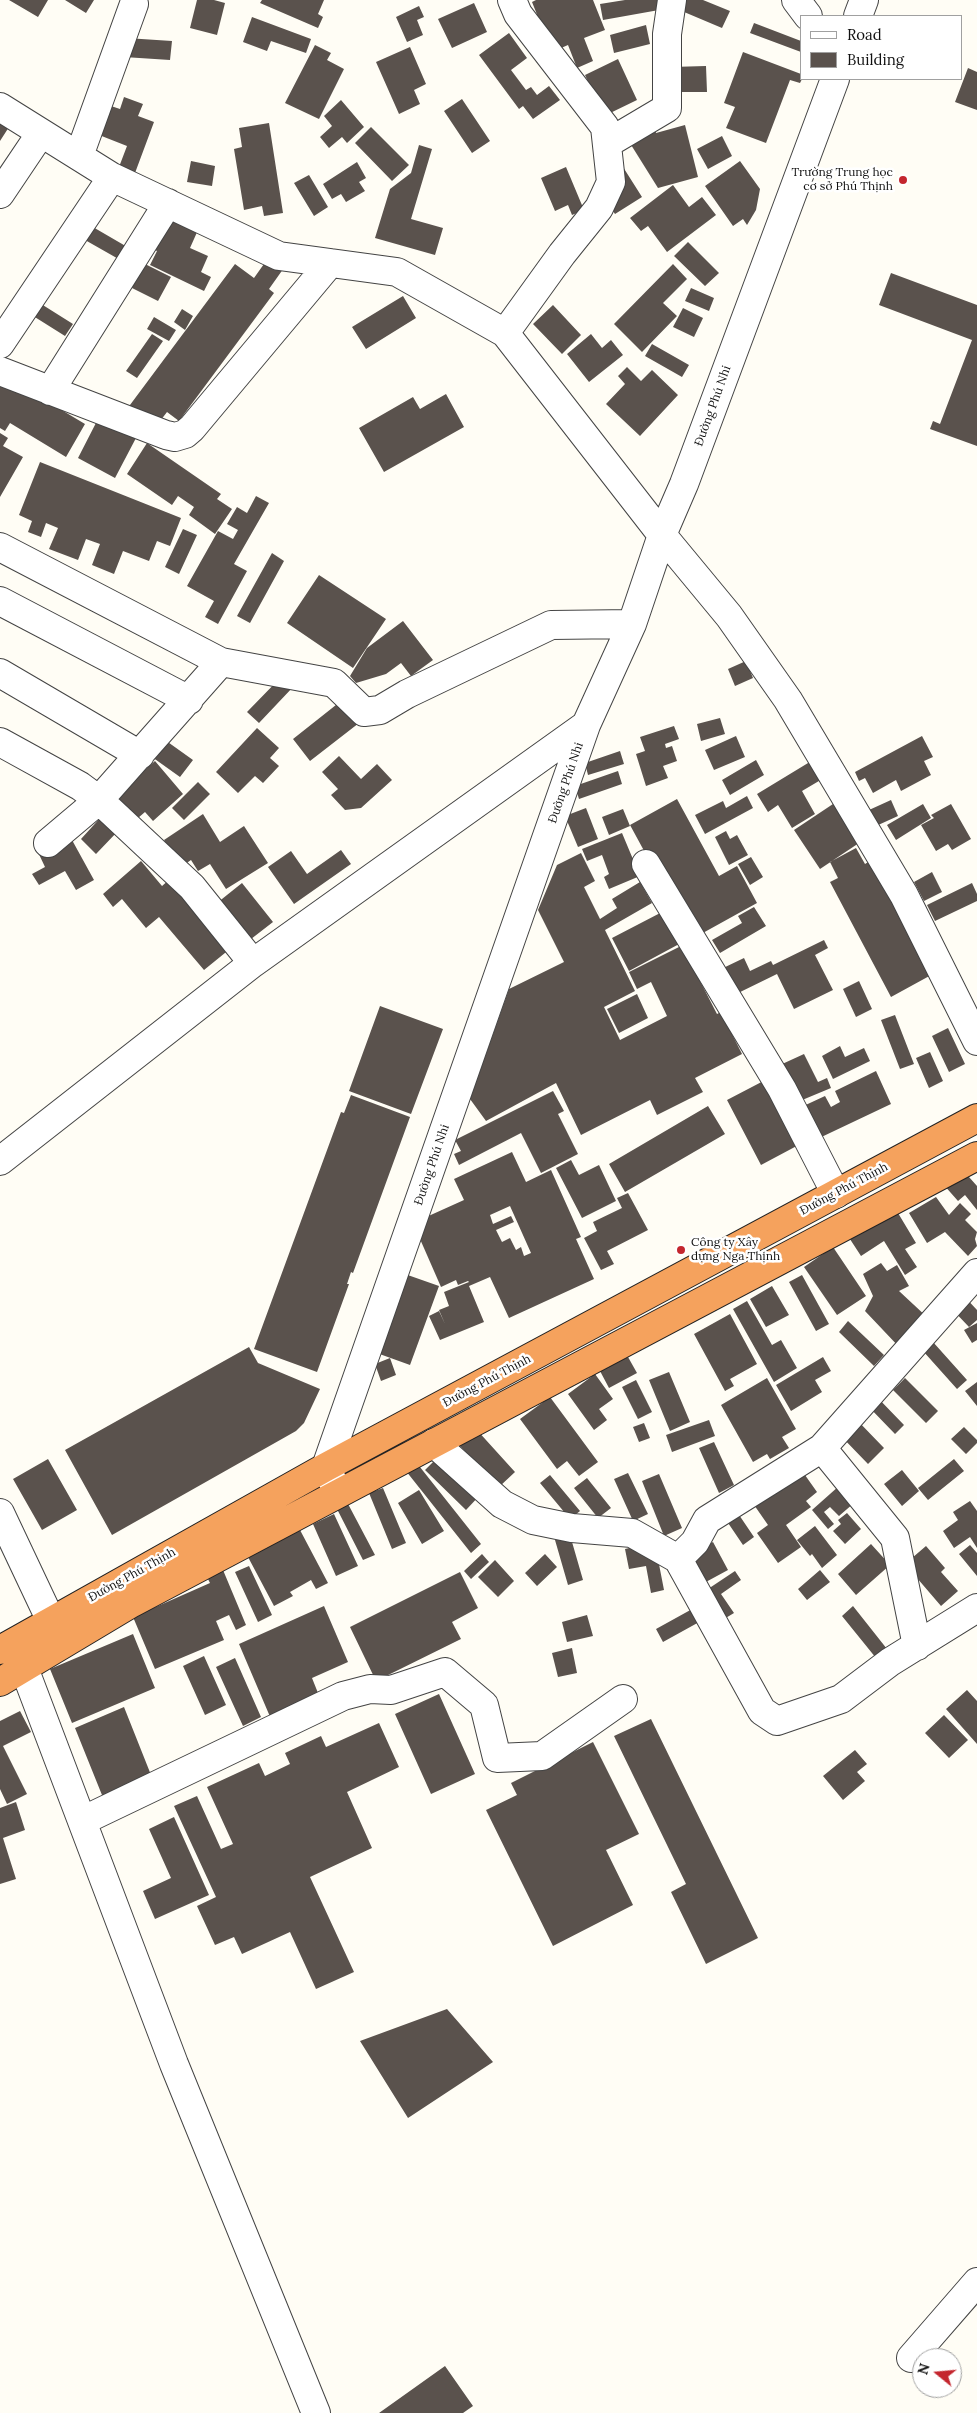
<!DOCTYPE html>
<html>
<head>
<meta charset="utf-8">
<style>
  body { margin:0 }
  #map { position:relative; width:977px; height:2413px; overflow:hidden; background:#fffdf5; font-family:Lora,serif }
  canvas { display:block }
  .legend { position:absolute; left:800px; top:15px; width:162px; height:65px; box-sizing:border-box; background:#fff; border:1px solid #a0a0a0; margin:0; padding:6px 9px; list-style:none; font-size:15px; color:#111 }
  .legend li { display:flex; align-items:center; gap:10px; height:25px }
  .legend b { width:25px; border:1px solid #a0a0a0 }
  .north { position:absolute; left:912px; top:2348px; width:50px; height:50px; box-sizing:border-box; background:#fff; border:1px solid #a0a0a0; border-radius:50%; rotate:287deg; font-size:14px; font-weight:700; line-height:20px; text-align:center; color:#111 }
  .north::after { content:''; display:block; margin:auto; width:18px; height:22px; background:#c4262e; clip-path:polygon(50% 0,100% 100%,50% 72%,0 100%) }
</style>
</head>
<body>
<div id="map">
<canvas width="977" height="2413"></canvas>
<ul class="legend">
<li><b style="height:6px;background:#fff"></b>Road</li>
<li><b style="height:14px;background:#5a524d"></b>Building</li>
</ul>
<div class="north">N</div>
</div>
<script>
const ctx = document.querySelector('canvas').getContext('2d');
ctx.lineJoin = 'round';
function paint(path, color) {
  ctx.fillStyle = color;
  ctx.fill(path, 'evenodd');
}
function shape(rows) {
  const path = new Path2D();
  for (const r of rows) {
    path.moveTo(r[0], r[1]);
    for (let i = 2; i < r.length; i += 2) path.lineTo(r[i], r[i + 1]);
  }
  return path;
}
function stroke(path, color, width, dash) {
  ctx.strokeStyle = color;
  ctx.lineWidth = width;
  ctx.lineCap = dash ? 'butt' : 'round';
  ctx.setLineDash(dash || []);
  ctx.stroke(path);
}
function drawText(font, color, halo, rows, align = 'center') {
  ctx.font = font + ' Lora,serif';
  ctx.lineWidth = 5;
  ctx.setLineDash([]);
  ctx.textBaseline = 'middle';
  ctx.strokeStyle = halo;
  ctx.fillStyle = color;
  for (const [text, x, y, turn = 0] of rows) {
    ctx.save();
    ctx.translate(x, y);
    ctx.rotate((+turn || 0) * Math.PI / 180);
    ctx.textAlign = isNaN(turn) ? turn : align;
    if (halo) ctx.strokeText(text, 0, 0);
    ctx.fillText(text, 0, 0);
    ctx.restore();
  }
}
paint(shape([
  [9,0,48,0,38,17],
  [65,0,94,0,86,13],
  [197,0,214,0,225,3,217,35,190,28],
  [262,0,324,0,318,14,323,17,318,28,260,3],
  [536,0,593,0,605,30,584,38,593,61,577,68,568,45,552,52,532,2],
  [625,0,657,0,659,10,603,20,600,4],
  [681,0,703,0,730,11,722,28,677,9],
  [474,3,487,32,452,48,438,19],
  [419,6,424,17,417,20,423,35,407,42,396,17],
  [252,17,311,39,306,53,271,41,267,51,243,42],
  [754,23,801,41,801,52,750,33],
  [646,25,650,44,614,53,610,35],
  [509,33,527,58,511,70,526,90,531,87,537,95,549,86,560,100,533,119,523,106,519,109,479,55],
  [126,38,172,41,170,60,124,57],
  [315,45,331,53,327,60,344,69,319,119,285,103],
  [410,47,426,84,414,90,420,104,399,114,376,62],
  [743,52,801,74,802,79,800,83,790,80,766,143,726,128,735,107,724,103],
  [618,59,637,100,604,116,585,75],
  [706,66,707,92,679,92,671,67],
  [968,68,977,72,977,110,955,102],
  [124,97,143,104,138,116,154,122,135,173,119,167,127,146,94,133,105,104,120,109],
  [462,99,490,141,472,153,444,111],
  [341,100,364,127,347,143,342,137,329,148,320,137,332,126,324,116],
  [0,121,9,127,0,141],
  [269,123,283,213,264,216,262,206,244,210,234,149,242,147,239,128],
  [654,123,656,133,685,125,698,177,658,188,628,140],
  [371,127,409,165,392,181,355,143],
  [722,136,732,156,708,169,697,149],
  [419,145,432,149,411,219,443,228,435,255,375,238,390,189,411,173],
  [191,161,215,166,212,186,187,182],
  [740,161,760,189,756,210,747,225,743,219,733,226,705,186],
  [357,162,366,178,359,182,365,191,346,202,341,194,332,199,323,184],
  [566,167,584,210,572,215,568,205,555,211,541,178],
  [623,167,642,197,615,214,608,204],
  [309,175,328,207,314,216,294,183],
  [673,185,689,207,702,197,716,215,667,252,648,226,641,231,630,218],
  [165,214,198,230,190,248,208,256,201,272,211,277,204,291,150,265,157,251,149,247],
  [86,223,129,248,122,261,78,236],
  [688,242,719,273,705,286,674,256],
  [271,254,286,265,269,289,274,293,179,421,167,412,154,429,127,409,235,264,254,278],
  [145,264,171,277,158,301,122,283,130,267,141,272],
  [673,264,687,279,663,303,677,316,642,352,614,324],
  [891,273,977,305,977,446,930,429,933,421,940,424,972,340,879,305],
  [691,288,714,298,709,311,685,301],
  [403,296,416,318,366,349,352,327],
  [38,302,73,324,65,336,30,314],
  [553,305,581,335,562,354,533,324],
  [683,308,703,318,694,337,673,327],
  [182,309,193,316,185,330,174,322],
  [154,317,176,330,169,341,147,329],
  [152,334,163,341,137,378,126,371],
  [591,334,602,348,611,340,623,355,589,382,567,354],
  [652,344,689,365,682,377,645,356],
  [627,367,641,381,652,370,678,395,640,436,606,404,625,384,618,376],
  [0,380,13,381,85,424,66,457,10,423,5,431,0,428],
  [446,394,464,427,384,472,359,428,413,397,420,409],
  [98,419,136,438,115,478,78,458],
  [0,433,8,438,3,446,23,457,0,497],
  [147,443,221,494,217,499,232,509,215,534,189,515,194,507,178,496,172,505,127,474],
  [40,462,181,518,170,546,157,541,149,561,123,551,114,574,92,565,100,544,86,539,78,560,49,549,58,528,46,523,41,537,28,532,32,521,19,515],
  [256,496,269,503,234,564,247,571,218,624,205,617,214,601,187,586,218,531,233,539,238,530,227,524,237,507,247,513],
  [183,529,197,535,179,574,165,567],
  [272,553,284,561,250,623,237,616],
  [319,575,386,619,353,668,287,623],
  [403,621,433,660,411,676,401,663,386,674,356,683,350,676,367,648],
  [746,661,753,678,735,686,728,669],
  [283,675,294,686,259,723,247,712],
  [341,701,359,723,310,761,293,739],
  [720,718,725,734,701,741,697,724],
  [674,726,679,739,665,744,666,748,672,746,677,761,663,766,668,778,646,786,636,754,645,751,640,737],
  [257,728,279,748,270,758,279,766,263,783,255,776,238,793,216,772],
  [736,736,745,757,714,770,705,750],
  [922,736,933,757,924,761,931,775,901,791,896,780,873,793,865,778,859,781,855,772],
  [165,740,193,760,180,777,152,757],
  [620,751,624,764,588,775,585,763],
  [339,756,361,779,377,764,392,780,361,808,345,810,331,795,338,789,322,772],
  [756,760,764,775,730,795,722,780],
  [813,760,824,778,802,791,815,814,792,828,778,805,768,812,757,794],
  [155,761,183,794,153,821,145,812,131,824,110,800],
  [618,771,622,784,579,799,575,786],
  [198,782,210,794,184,820,172,808],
  [747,796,753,808,705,834,695,815,723,801,726,808],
  [677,799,719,876,737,866,757,903,692,939,630,825],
  [839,800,865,839,820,869,794,830],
  [891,800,898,816,876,826,869,810],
  [923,804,931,818,896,840,887,825],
  [951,804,971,839,952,850,948,844,936,851,921,825,934,818,931,815],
  [586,808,598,839,578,847,565,816],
  [623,809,630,826,609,835,602,817],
  [203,814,220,842,244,826,268,863,226,889,210,864,198,871,191,860,181,867,164,840],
  [102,816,118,831,96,854,81,839],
  [726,831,730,839,737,835,748,855,729,865,715,837],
  [622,833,640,876,609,889,604,877,609,874,602,855,587,861,582,849],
  [72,840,94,880,76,890,65,871,39,885,32,874,45,867,37,850,50,843],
  [856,848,865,864,873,859,933,974,891,997,830,882,838,878,830,862],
  [341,850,351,864,294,904,268,867,291,851,307,874],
  [581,853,595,881,584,887,600,919,617,908,612,899,640,882,652,903,605,930,635,991,604,1007,620,1040,667,1016,651,982,637,989,629,972,687,943,704,979,700,981,717,1014,721,1012,742,1054,695,1078,703,1092,657,1115,650,1100,581,1135,556,1083,486,1121,470,1099,509,989,564,962,538,910,557,865],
  [751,857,763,877,750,885,738,864],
  [141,861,162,886,177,873,236,944,204,970,159,917,146,928,122,899,113,907,103,894],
  [932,872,942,892,924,901,914,882],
  [242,883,273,922,242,946,212,907],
  [972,883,977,894,977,901,935,921,927,905],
  [754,907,766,926,720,953,712,940,742,923,738,916],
  [664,911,681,943,629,971,612,938],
  [824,940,828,948,815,955,833,990,794,1009,777,974,732,996,719,970,744,958,750,971,771,961,773,965],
  [859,981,872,1009,856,1017,843,989],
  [637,994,648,1018,619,1033,607,1009],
  [380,1006,443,1029,411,1114,349,1091],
  [895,1015,914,1064,900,1069,881,1020],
  [948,1028,965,1064,949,1072,932,1036],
  [840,1046,845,1057,864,1048,870,1061,833,1079,822,1056],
  [930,1052,943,1081,929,1088,916,1058],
  [804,1054,818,1082,827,1078,831,1088,795,1103,780,1065],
  [876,1071,891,1104,813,1141,797,1109,825,1096,831,1107,840,1102,835,1091],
  [773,1076,806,1141,761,1165,727,1100],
  [553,1091,564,1111,558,1114,578,1154,541,1173,521,1133,459,1165,454,1154,461,1151,455,1140],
  [351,1095,410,1117,353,1273,351,1272,347,1284,349,1284,317,1372,254,1349,341,1112,344,1113],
  [708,1106,725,1134,625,1192,609,1164],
  [512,1152,526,1182,551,1170,581,1237,576,1239,594,1279,509,1318,490,1277,469,1286,484,1322,440,1340,429,1316,439,1311,445,1324,439,1310,449,1306,444,1292,469,1282,468,1281,458,1285,456,1280,441,1287,413,1223,464,1200,454,1179],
  [510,1206,531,1253,524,1256,521,1247,516,1250,510,1238,502,1242,496,1230,514,1222,511,1216,493,1224,490,1215],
  [571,1160,579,1175,599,1165,616,1201,582,1218,556,1168],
  [961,1168,977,1186,977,1210,965,1195,958,1201,943,1184],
  [628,1193,648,1230,607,1251,614,1264,601,1270,584,1238,597,1231,593,1222,622,1208,617,1198],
  [936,1197,949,1215,960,1203,971,1214,965,1220,977,1232,975,1239,977,1246,968,1256,945,1232,927,1243,909,1213],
  [895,1208,916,1243,905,1249,917,1267,905,1275,884,1241,861,1256,846,1233],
  [833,1247,866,1296,837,1315,804,1267],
  [881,1263,887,1271,897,1265,909,1286,899,1291,928,1318,901,1349,865,1311,873,1296,863,1274],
  [402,1273,439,1286,410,1365,374,1352],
  [802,1275,829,1324,816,1331,789,1282],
  [772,1286,789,1315,766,1327,750,1299],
  [963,1295,977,1310,977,1320,969,1327,950,1307],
  [747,1301,772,1345,781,1340,797,1368,774,1382,733,1309],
  [730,1314,757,1364,730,1379,734,1386,725,1391,694,1334],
  [848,1321,884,1355,874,1366,839,1332],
  [977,1323,977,1340,972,1343,964,1330],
  [933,1342,967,1380,957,1389,923,1351],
  [249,1347,258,1363,320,1389,304,1423,296,1431,112,1535,65,1450],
  [628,1357,637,1373,609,1388,600,1371],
  [823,1357,831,1371,815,1380,822,1392,791,1411,776,1385],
  [390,1358,396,1375,381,1381,375,1364],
  [669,1372,690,1422,670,1431,649,1380],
  [595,1374,613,1399,599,1409,607,1420,594,1430,568,1394],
  [767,1378,796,1429,782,1437,789,1448,770,1459,767,1454,753,1462,721,1405],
  [905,1378,938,1411,926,1423,893,1390],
  [636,1380,652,1412,638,1419,622,1387],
  [977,1382,977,1406,965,1391],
  [875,1395,904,1425,895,1434,866,1404],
  [550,1397,598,1462,579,1476,567,1461,557,1469,520,1419],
  [855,1418,884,1448,868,1464,839,1434],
  [709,1420,715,1436,672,1452,666,1435],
  [644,1423,650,1438,639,1442,633,1427],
  [964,1427,977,1440,977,1443,966,1454,951,1439],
  [476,1429,515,1472,499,1487,459,1445],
  [714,1442,734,1485,719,1493,699,1448],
  [440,1455,481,1494,466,1510,425,1470],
  [48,1459,77,1510,42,1530,13,1479],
  [954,1459,964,1471,928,1500,918,1488],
  [416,1462,481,1544,471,1553,406,1471],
  [800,1468,817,1492,806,1501,811,1507,786,1525,801,1547,778,1563,757,1533,768,1525,752,1502],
  [902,1470,919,1491,902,1506,884,1484],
  [628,1473,648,1514,633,1521,614,1479],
  [659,1474,682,1528,664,1536,642,1481],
  [550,1475,580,1511,570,1519,540,1483],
  [587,1478,611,1508,598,1518,574,1488],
  [839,1486,854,1503,839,1516,830,1507,824,1512,834,1524,828,1529,812,1510],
  [383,1488,406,1543,392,1549,369,1493],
  [419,1490,444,1531,422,1544,398,1503],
  [970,1501,977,1511,977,1548,970,1537,954,1548,943,1531,958,1520,953,1512],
  [347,1502,375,1555,363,1560,336,1507],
  [733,1506,754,1537,743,1545,722,1514],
  [847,1513,861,1529,845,1544,833,1531,841,1524,838,1520],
  [334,1514,358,1566,336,1576,313,1524],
  [815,1526,837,1555,822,1568,812,1554,810,1556,797,1540],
  [300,1530,328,1583,316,1589,311,1580,290,1592,293,1596,274,1606,248,1557],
  [570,1535,583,1580,568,1585,555,1540],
  [713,1542,728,1570,704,1583,688,1555],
  [871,1544,890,1565,856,1595,838,1574],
  [642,1545,644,1556,657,1554,664,1590,651,1593,646,1566,629,1569,625,1549],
  [970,1545,977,1553,977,1576,959,1554],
  [926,1546,945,1568,941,1572,958,1591,941,1606,905,1564],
  [482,1554,489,1562,471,1579,464,1571],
  [545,1554,557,1567,537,1586,525,1573],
  [495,1560,514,1581,498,1597,478,1577],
  [249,1566,272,1615,258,1622,235,1572],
  [223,1570,246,1625,236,1630,229,1615,216,1621,224,1640,155,1669,133,1617,210,1583,207,1577],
  [820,1570,830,1582,807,1600,798,1589],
  [735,1571,741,1580,721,1594,734,1613,724,1619,705,1591],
  [460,1572,478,1608,452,1622,461,1639,376,1681,350,1627],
  [324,1606,348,1662,312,1678,320,1698,271,1719,239,1644],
  [853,1606,887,1649,876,1658,842,1616],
  [694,1608,701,1621,663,1642,656,1629],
  [587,1615,593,1636,567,1642,562,1622],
  [133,1634,155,1688,72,1723,50,1669],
  [572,1648,577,1673,558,1677,552,1653],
  [204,1656,226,1705,205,1715,183,1666],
  [235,1658,261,1717,243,1726,216,1667],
  [967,1690,977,1701,977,1744,946,1709],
  [439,1694,475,1774,431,1794,395,1714],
  [124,1707,153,1780,104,1800,75,1728],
  [20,1711,31,1732,3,1746,27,1794,7,1804,0,1789,0,1721],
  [944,1715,968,1740,949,1758,925,1733],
  [651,1719,758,1938,706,1964,671,1892,686,1884,614,1736],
  [379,1723,399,1767,347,1792,372,1848,310,1877,354,1972,316,1989,290,1932,242,1954,234,1937,215,1945,197,1906,216,1897,174,1806,197,1796,221,1849,233,1844,207,1787,259,1763,265,1776,290,1764,285,1753,321,1736,326,1747],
  [593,1742,639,1834,606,1850,633,1905,553,1946,486,1810,517,1795,511,1783],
  [855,1750,867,1764,857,1772,865,1781,843,1800,823,1776],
  [16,1802,25,1830,3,1838,16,1879,0,1884,0,1808],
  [174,1817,209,1895,155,1919,143,1891,171,1878,149,1829],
  [447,2009,493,2062,408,2118,360,2041],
  [445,2366,473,2406,463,2413,379,2413]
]), '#5a524d');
const minor = shape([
  [796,0,808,16],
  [858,16,864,0],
  [0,107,112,177,279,256,397,272,505,333,662,535,729,616,788,700,904,895,977,1041],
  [608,143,667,108,667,34,672,0],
  [79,156,134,4],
  [0,194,41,133],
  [505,333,562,254,599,208,611,182,605,127,518,14,512,0],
  [0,344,112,177],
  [0,371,166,435,175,437,185,434,192,428,330,263],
  [50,391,168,203],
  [0,547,221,662,334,683,364,712,380,710,407,694,551,625,632,624],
  [0,601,189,700],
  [0,673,140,755],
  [0,742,80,786,99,800,192,887,253,963],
  [48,843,99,800,221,662],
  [646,864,782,1089,836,1194],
  [0,1161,253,963,586,725],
  [434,1443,502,1504,533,1520,572,1528,632,1533,678,1559,695,1542,707,1520,822,1448,977,1273],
  [822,1448,895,1538,917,1646],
  [333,1482,326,1467,586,725,632,624,662,535,684,484,835,79],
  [0,1513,51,1621],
  [678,1559,762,1711,777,1721,841,1699,890,1662,977,1608],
  [24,1668,174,2064,316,2413],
  [82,1821,343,1696,370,1689,391,1690,445,1672,484,1705,497,1758,542,1756,623,1699],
  [911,2358,977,2282]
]);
const highway = shape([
  [0,1650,326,1467,977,1118],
  [0,1682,132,1603,977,1156]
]);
stroke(minor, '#444', 30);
stroke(highway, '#222', 30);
stroke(minor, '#fff', 28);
stroke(highway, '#f5a25d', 28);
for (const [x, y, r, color] of [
  [903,180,5,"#c4262e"],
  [681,1250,5,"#c4262e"]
]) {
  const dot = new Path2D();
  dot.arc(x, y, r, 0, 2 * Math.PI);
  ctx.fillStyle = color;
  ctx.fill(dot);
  stroke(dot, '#fff', 2);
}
drawText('12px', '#111', '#fff', [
  ["Trường Trung học",893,173],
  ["cơ sở Phú Thịnh",893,187],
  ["Công ty Xây",691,1243,"left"],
  ["dựng Nga Thịnh",691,1257,"left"]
], 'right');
drawText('12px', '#111', '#fff', [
  ["Đường Phú Nhi",713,406,-70],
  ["Đường Phú Nhi",566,783,-71],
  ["Đường Phú Nhi",432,1165,-71],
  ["Đường Phú Thịnh",844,1189,-28],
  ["Đường Phú Thịnh",487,1381,-28],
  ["Đường Phú Thịnh",132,1575,-29]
]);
</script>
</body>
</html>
